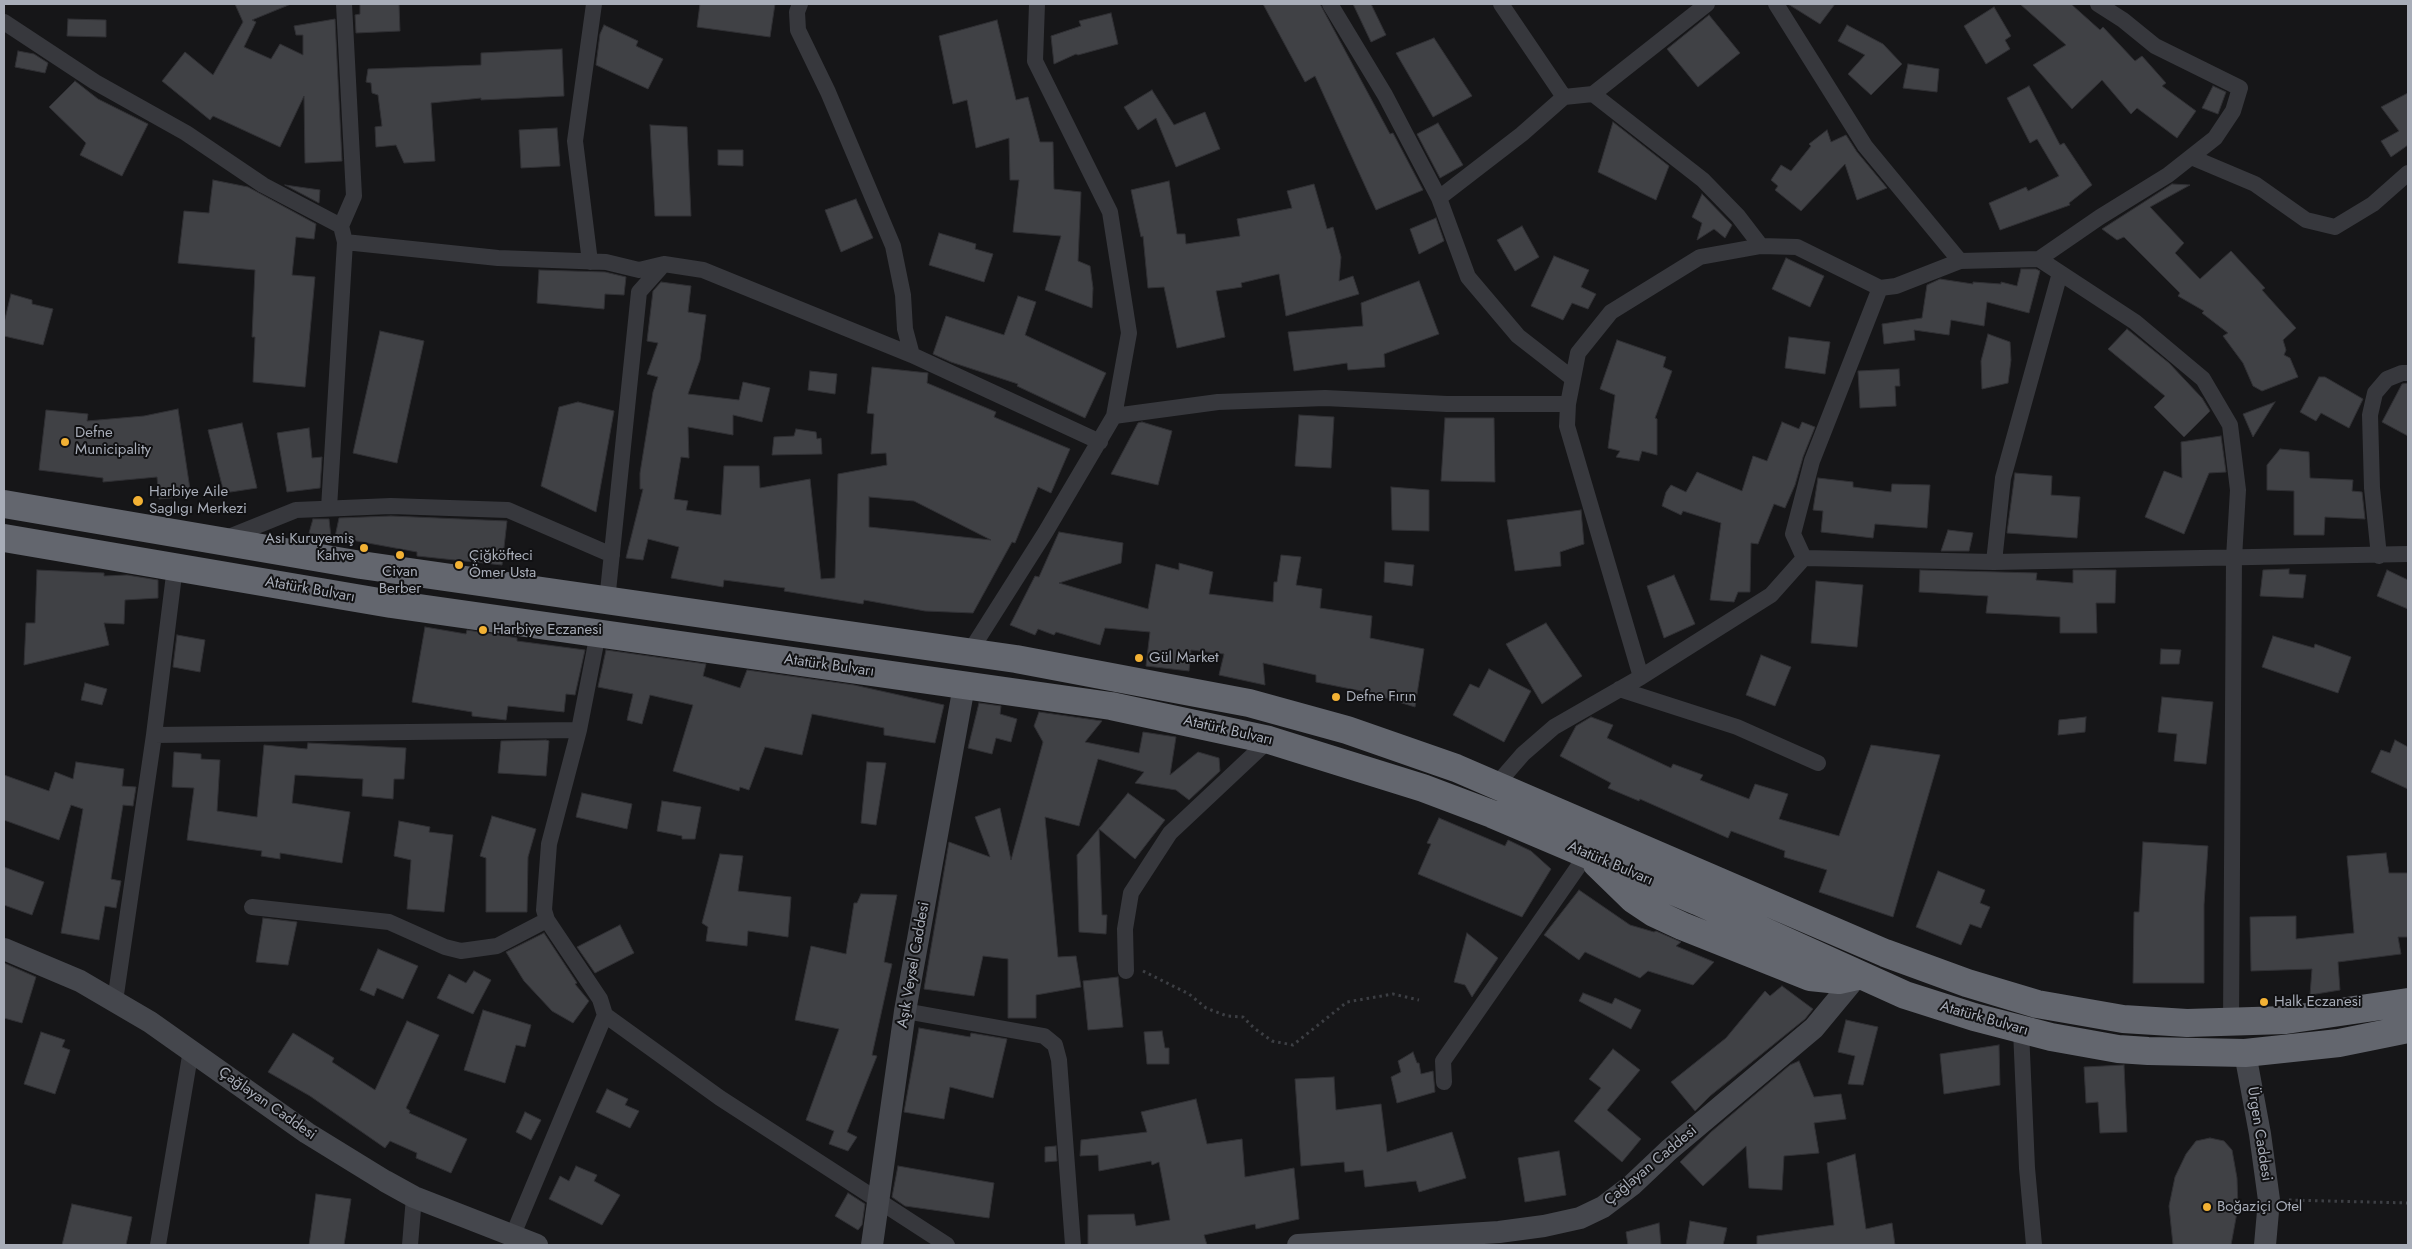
<!DOCTYPE html>
<html>
<head>
<meta charset="utf-8">
<style>
  body { margin:0 }
  #map { position:relative; width:2412px; height:1249px; overflow:hidden; background:#161618; font-family:Jost,sans-serif }
  canvas { display:block }
  .frame { position:absolute; inset:0; border:5px solid #a8adb8; pointer-events:none }
</style>
</head>
<body>
<div id="map">
<canvas width="2412" height="1249"></canvas>
<div class="frame"></div>
</div>
<script>
const ctx = document.querySelector('canvas').getContext('2d');
ctx.lineJoin = 'round';
function paint(path, color) {
  ctx.fillStyle = color;
  ctx.fill(path, 'evenodd');
}
function shape(rows) {
  const path = new Path2D();
  for (const r of rows) {
    path.moveTo(r[0], r[1]);
    for (let i = 2; i < r.length; i += 2) path.lineTo(r[i], r[i + 1]);
  }
  return path;
}
function stroke(path, color, width, dash) {
  ctx.strokeStyle = color;
  ctx.lineWidth = width;
  ctx.lineCap = dash ? 'butt' : 'round';
  ctx.setLineDash(dash || []);
  ctx.stroke(path);
}
function drawText(font, color, halo, rows, align = 'center') {
  ctx.font = font + ' Jost,sans-serif';
  ctx.lineWidth = 4;
  ctx.setLineDash([]);
  ctx.textBaseline = 'middle';
  ctx.strokeStyle = halo;
  ctx.fillStyle = color;
  for (const [text, x, y, turn = 0] of rows) {
    ctx.save();
    ctx.translate(x, y);
    ctx.rotate((+turn || 0) * Math.PI / 180);
    ctx.textAlign = isNaN(turn) ? turn : align;
    if (halo) ctx.strokeText(text, 0, 0);
    ctx.fillText(text, 0, 0);
    ctx.restore();
  }
}
const building = shape([
  [235,4,291,4,252,20,256,22,244,47,271,59,280,44,303,55,303,35,296,35,294,26,335,19,342,161,305,163,304,96,280,147,213,116,210,120,162,81,185,52,213,75,243,22,235,4],
  [360,4,399,4,400,31,356,33,355,15,360,14,360,4],
  [700,4,775,4,770,37,697,27,700,4],
  [1263,4,1320,4,1390,134,1393,133,1423,190,1376,210,1315,76,1305,82,1263,4],
  [1353,4,1371,4,1386,35,1371,42,1353,4],
  [1788,4,1835,4,1820,24,1788,4],
  [2020,4,2071,4,2100,30,2103,27,2135,61,2142,56,2166,83,2162,86,2196,111,2177,138,2137,108,2131,114,2102,80,2072,109,2033,65,2066,45,2020,4],
  [1994,7,2011,36,2005,40,2010,49,1986,64,1964,26,1994,7],
  [1111,13,1118,44,1078,55,1076,54,1054,64,1051,36,1081,26,1079,21,1111,13],
  [1709,15,1740,53,1698,87,1667,49,1709,15],
  [68,19,106,20,106,37,67,36,68,19],
  [997,20,1016,100,1028,97,1040,142,1053,142,1054,189,1081,192,1078,261,1090,266,1093,288,1092,308,1045,290,1061,236,1013,232,1019,180,1010,180,1009,138,976,148,967,100,953,104,939,36,997,20],
  [604,25,638,41,636,46,663,59,648,89,596,65,600,34,604,25],
  [1847,25,1883,44,1902,64,1871,95,1848,74,1865,55,1838,41,1847,25],
  [1434,38,1472,96,1433,117,1396,53,1434,38],
  [562,49,564,96,481,100,481,98,431,103,435,161,404,163,396,145,376,147,375,127,382,126,378,95,372,93,371,83,366,82,368,69,481,65,481,53,562,49],
  [18,51,34,54,48,63,45,73,15,67,18,51],
  [1908,64,1939,69,1937,92,1903,88,1908,64],
  [75,81,98,99,148,124,122,176,80,155,86,143,49,107,75,81],
  [2029,86,2060,145,2064,143,2092,185,2069,203,2070,205,2000,230,1989,203,2026,187,2028,191,2059,176,2037,139,2030,143,2007,98,2029,86],
  [2213,86,2226,92,2218,114,2202,108,2213,86],
  [1152,90,1174,125,1205,112,1220,149,1176,167,1156,118,1138,130,1124,107,1152,90],
  [2408,93,2408,145,2391,157,2381,141,2399,131,2381,107,2408,93],
  [1613,122,1669,166,1656,200,1598,172,1613,122],
  [1438,123,1463,165,1440,178,1417,134,1438,123],
  [650,125,687,127,691,216,655,216,650,125],
  [557,128,560,166,521,168,519,130,557,128],
  [1827,130,1831,142,1846,135,1857,152,1887,188,1857,200,1845,164,1801,211,1775,190,1778,186,1771,180,1781,165,1791,171,1811,146,1809,144,1827,130],
  [718,150,743,150,743,166,718,165,718,150],
  [213,180,248,187,316,224,314,239,296,237,292,275,315,277,305,387,253,382,255,337,252,337,255,270,178,263,184,211,209,213,213,180],
  [1169,181,1177,234,1185,234,1186,244,1240,236,1237,219,1292,208,1287,191,1314,184,1327,229,1333,227,1341,257,1339,281,1353,276,1359,294,1286,316,1279,274,1241,283,1242,287,1216,291,1225,337,1177,348,1164,287,1148,288,1143,236,1141,237,1131,190,1169,181],
  [2172,184,2190,185,2150,207,2184,243,2175,253,2200,279,2231,251,2265,288,2262,290,2296,328,2283,340,2286,350,2284,355,2290,358,2298,377,2262,391,2253,386,2243,363,2223,336,2228,333,2202,313,2204,311,2178,296,2180,293,2124,237,2117,240,2102,229,2172,184],
  [285,185,320,190,319,203,285,185],
  [1702,194,1732,225,1725,238,1714,229,1697,240,1702,223,1692,217,1702,194],
  [856,199,873,238,841,252,825,210,856,199],
  [1436,218,1444,241,1419,254,1410,229,1436,218],
  [1522,226,1539,257,1515,271,1497,240,1522,226],
  [939,233,976,244,975,249,993,254,984,282,929,265,939,233],
  [1554,256,1589,270,1581,287,1596,294,1588,309,1572,303,1563,320,1531,306,1554,256],
  [1786,258,1824,276,1810,307,1772,289,1786,258],
  [2021,269,2036,269,2040,271,2029,313,1987,302,1984,326,1951,320,1949,335,1914,330,1915,340,1884,344,1882,324,1922,318,1927,285,1940,279,1973,284,1973,282,2001,284,2001,282,2017,286,2021,269],
  [539,270,605,272,626,277,624,295,605,294,604,309,537,303,539,270],
  [1419,281,1439,334,1384,354,1385,367,1348,370,1347,363,1294,371,1288,332,1363,326,1361,303,1419,281],
  [661,282,691,286,688,312,706,315,700,360,688,394,739,400,743,382,770,388,762,422,733,415,733,435,688,427,689,458,681,457,674,499,688,501,686,510,721,515,724,466,759,466,760,488,810,479,821,579,835,578,838,474,887,465,886,453,871,454,874,414,867,413,872,367,928,373,927,383,996,412,994,417,1070,449,1051,493,1038,487,1015,543,1012,542,973,613,925,611,864,600,863,604,784,591,785,588,724,580,723,587,671,578,679,547,648,539,643,560,626,558,643,489,640,489,640,473,653,392,658,377,647,374,658,343,647,341,653,291,661,282],
  [869,497,914,501,991,540,869,527,869,497],
  [11,294,32,300,32,304,53,309,43,345,4,336,4,323,11,294],
  [1018,296,1036,302,1025,335,1106,373,1085,418,1017,386,1018,384,951,362,933,354,946,316,1004,335,1018,296],
  [2127,329,2169,363,2202,398,2210,411,2184,437,2154,407,2165,396,2108,349,2127,329],
  [380,331,424,341,397,463,353,453,380,331],
  [1988,334,2010,342,2011,360,2008,383,1982,389,1981,361,1988,334],
  [1789,337,1830,342,1825,374,1785,368,1789,337],
  [1617,340,1666,357,1663,367,1672,371,1655,418,1657,419,1657,455,1642,451,1639,461,1616,457,1620,451,1608,448,1615,395,1600,389,1617,340],
  [1899,369,1900,386,1895,386,1896,406,1860,408,1858,371,1899,369],
  [810,371,837,374,835,394,808,390,810,371],
  [2319,377,2325,377,2363,399,2349,428,2321,413,2316,421,2300,412,2319,377],
  [2408,383,2408,436,2382,422,2402,384,2408,383],
  [578,402,614,411,596,512,541,486,559,407,578,402],
  [2275,402,2253,437,2243,414,2275,402],
  [178,409,191,496,159,499,157,477,103,482,103,478,39,470,46,410,88,414,87,421,144,416,178,409],
  [1299,415,1334,417,1331,468,1295,466,1299,415],
  [1445,418,1494,418,1495,482,1441,481,1445,418],
  [1142,422,1172,431,1158,485,1111,474,1138,423,1142,422],
  [1782,422,1799,429,1802,422,1815,427,1803,457,1795,485,1785,508,1774,504,1758,544,1751,543,1750,592,1738,592,1734,602,1710,600,1721,523,1683,511,1681,515,1662,506,1666,492,1671,485,1686,492,1697,472,1742,491,1753,456,1767,461,1782,422],
  [242,423,257,488,224,493,208,430,242,423],
  [309,428,312,458,322,457,320,488,287,492,277,433,309,428],
  [796,429,816,432,817,439,821,438,822,454,772,455,774,437,794,436,796,429],
  [2221,436,2226,472,2209,473,2184,534,2145,517,2164,471,2182,478,2181,442,2221,436],
  [2280,449,2309,452,2310,478,2353,480,2352,491,2362,492,2365,519,2325,517,2324,535,2294,535,2294,491,2267,490,2267,465,2280,449],
  [2015,473,2052,476,2051,495,2080,497,2077,538,2007,533,2015,473],
  [1818,478,1853,482,1853,487,1891,492,1892,484,1930,485,1927,528,1875,524,1873,538,1821,532,1823,511,1813,510,1818,478],
  [1391,487,1429,490,1429,531,1392,530,1391,487],
  [1581,510,1584,544,1560,552,1561,566,1515,571,1507,520,1581,510],
  [391,516,507,521,502,565,417,556,417,552,335,537,339,518,391,516],
  [313,519,329,519,331,537,309,533,313,519],
  [1948,530,1973,533,1969,551,1941,551,1948,530],
  [1059,532,1123,543,1121,563,1059,583,1148,609,1156,564,1179,570,1179,563,1213,572,1209,594,1273,602,1274,582,1277,582,1281,555,1301,557,1296,585,1322,589,1320,608,1372,616,1370,638,1424,649,1415,707,1366,692,1316,682,1316,675,1263,663,1265,685,1219,675,1224,654,1191,650,1189,671,1146,666,1150,632,1105,628,1100,645,1056,632,1054,635,1038,629,1035,635,1010,625,1035,576,1039,577,1059,532],
  [1385,562,1414,565,1412,586,1384,582,1385,562],
  [2289,569,2289,574,2306,575,2303,598,2260,596,2263,570,2289,569],
  [37,570,104,573,104,576,127,575,158,580,158,598,125,600,124,624,104,623,109,645,24,665,26,623,35,623,37,570],
  [1920,570,2037,573,2036,580,2073,583,2073,570,2116,570,2115,603,2096,603,2097,633,2060,633,2060,617,1986,613,1988,596,1919,592,1920,570],
  [2387,570,2408,580,2408,609,2377,596,2387,570],
  [1674,575,1695,624,1664,638,1647,586,1674,575],
  [1816,581,1863,585,1857,647,1811,643,1816,581],
  [1546,623,1582,676,1542,704,1506,644,1546,623],
  [425,627,466,634,467,630,517,638,517,641,585,650,575,695,566,694,564,712,508,706,506,720,472,716,472,712,412,702,425,627],
  [177,635,205,640,200,672,173,667,177,635],
  [2273,636,2314,648,2315,644,2351,657,2338,693,2262,667,2273,636],
  [2161,649,2181,650,2179,664,2160,664,2161,649],
  [606,650,706,664,703,676,740,688,747,670,854,685,944,705,935,743,884,735,884,728,812,714,802,755,765,747,749,790,740,787,739,791,673,771,693,705,650,695,642,724,627,720,633,694,598,687,606,650],
  [1761,655,1791,667,1775,706,1746,695,1761,655],
  [1489,669,1531,691,1504,742,1453,715,1470,684,1479,688,1489,669],
  [85,683,107,689,102,705,81,700,85,683],
  [2162,697,2213,702,2206,764,2174,761,2177,734,2158,732,2162,697],
  [979,703,1001,706,1000,714,1017,719,1011,742,996,738,992,754,968,748,979,703],
  [1039,712,1102,721,1085,742,1139,753,1143,732,1176,737,1170,775,1198,752,1219,758,1220,771,1189,800,1176,790,1135,783,1144,772,1098,759,1079,826,1045,817,1058,957,1076,956,1081,987,1036,995,1036,1018,1008,1018,1008,959,983,956,974,996,924,989,949,842,990,857,975,817,1000,808,1011,860,1043,742,1034,726,1039,712],
  [1591,717,1613,725,1607,738,1671,768,1673,764,1703,775,1700,780,1749,799,1755,784,1788,794,1779,819,1839,836,1871,745,1940,755,1893,917,1819,892,1827,870,1784,857,1785,851,1731,831,1728,838,1640,799,1639,801,1608,788,1611,783,1560,756,1576,726,1591,717],
  [2086,717,2085,732,2058,735,2059,720,2086,717],
  [546,740,549,741,546,776,498,773,501,741,546,740],
  [2395,740,2408,747,2408,789,2371,772,2381,750,2390,753,2395,740],
  [308,743,406,748,404,779,394,779,393,799,362,796,363,779,295,775,292,803,350,812,342,863,280,853,280,859,261,856,262,851,187,840,194,788,172,787,174,752,201,754,201,759,220,760,217,811,257,817,264,745,307,749,308,743],
  [76,762,124,769,122,786,136,787,133,806,123,805,111,879,121,881,116,908,105,906,99,940,61,933,83,809,71,805,59,840,4,820,4,775,49,791,55,772,73,779,76,762],
  [867,762,886,763,876,825,861,823,867,762],
  [582,793,632,804,627,829,576,817,582,793],
  [1128,793,1165,820,1135,859,1099,829,1102,915,1107,915,1106,934,1079,932,1077,855,1128,793],
  [662,801,701,807,695,839,682,839,682,836,657,831,662,801],
  [492,816,536,829,528,857,527,912,486,912,486,858,480,856,492,816],
  [1439,818,1505,846,1508,840,1531,851,1551,869,1522,917,1418,874,1431,844,1427,843,1439,818],
  [399,821,430,827,429,832,453,835,444,912,407,909,411,860,394,856,399,821],
  [2143,842,2208,846,2204,905,2204,983,2133,983,2134,912,2139,912,2143,842],
  [2386,853,2389,873,2408,873,2408,937,2398,937,2401,954,2338,962,2340,990,2310,995,2312,969,2251,971,2250,917,2296,916,2296,939,2354,933,2347,856,2386,853],
  [720,854,743,856,738,891,791,897,788,937,748,931,747,946,706,941,708,927,702,923,720,854],
  [4,867,44,882,32,915,4,905,4,867],
  [1938,871,1985,890,1980,903,1990,907,1981,928,1970,924,1961,945,1916,927,1938,871],
  [1579,890,1630,925,1654,932,1656,931,1681,942,1676,946,1714,962,1693,985,1648,971,1640,978,1585,952,1579,960,1544,935,1579,890],
  [861,894,897,895,884,962,892,964,872,1055,877,1056,847,1132,857,1137,848,1151,829,1144,834,1131,806,1120,839,1029,795,1020,811,946,846,954,854,903,857,903,861,894],
  [263,918,297,922,288,965,256,962,263,918],
  [620,925,634,953,595,973,577,947,620,925],
  [544,933,577,983,575,984,589,1001,573,1023,552,1011,524,981,506,952,544,933],
  [1467,933,1498,958,1472,997,1465,985,1454,982,1467,933],
  [378,949,418,966,403,999,377,988,374,996,360,990,378,949],
  [4,963,36,977,22,1023,4,1018,4,963],
  [474,971,491,980,473,1014,437,998,449,974,466,983,474,971],
  [1118,977,1123,1027,1088,1030,1083,981,1118,977],
  [1782,986,1813,1009,1805,1019,1710,1096,1695,1111,1671,1082,1726,1038,1765,991,1770,996,1782,986],
  [1583,993,1612,1004,1615,998,1641,1010,1631,1029,1579,1001,1583,993],
  [483,1010,531,1025,525,1047,516,1045,505,1083,464,1070,483,1010],
  [1846,1020,1878,1027,1863,1085,1848,1084,1855,1056,1838,1052,1846,1020],
  [407,1021,439,1035,406,1108,410,1111,409,1113,467,1139,451,1173,416,1158,417,1153,390,1141,385,1148,310,1096,268,1072,293,1033,334,1058,332,1062,375,1090,407,1021],
  [919,1028,970,1037,971,1033,1007,1039,993,1098,950,1087,944,1119,904,1112,919,1028],
  [1162,1031,1165,1048,1169,1048,1169,1064,1147,1064,1144,1032,1162,1031],
  [41,1032,65,1040,62,1047,70,1050,55,1094,24,1084,41,1032],
  [1999,1045,2000,1085,1944,1094,1940,1054,1999,1045],
  [1613,1049,1640,1070,1607,1110,1641,1139,1622,1162,1574,1121,1601,1088,1589,1079,1613,1049],
  [1413,1052,1417,1063,1419,1063,1421,1074,1433,1071,1435,1092,1397,1103,1391,1077,1401,1072,1398,1061,1413,1052],
  [1799,1061,1814,1097,1841,1094,1846,1119,1814,1123,1819,1153,1784,1156,1782,1190,1749,1188,1746,1146,1703,1186,1680,1162,1711,1132,1790,1065,1799,1061],
  [2124,1065,2127,1132,2100,1133,2098,1102,2086,1103,2084,1067,2124,1065],
  [1334,1077,1336,1110,1381,1104,1387,1152,1452,1132,1466,1178,1419,1192,1416,1181,1365,1187,1363,1170,1345,1172,1344,1162,1301,1166,1295,1079,1334,1077],
  [607,1089,628,1099,625,1105,639,1111,630,1128,596,1112,607,1089],
  [1196,1099,1207,1144,1242,1139,1245,1177,1294,1168,1299,1219,1256,1229,1255,1224,1204,1235,1207,1245,1088,1245,1088,1215,1134,1214,1136,1226,1170,1220,1159,1162,1152,1165,1151,1161,1099,1171,1098,1155,1080,1156,1081,1140,1147,1132,1141,1112,1196,1099],
  [525,1112,541,1120,531,1140,516,1132,525,1112],
  [2210,1138,2224,1141,2232,1150,2237,1178,2238,1207,2231,1245,2173,1245,2169,1206,2175,1177,2186,1154,2196,1141,2210,1138],
  [1056,1146,1057,1161,1045,1162,1045,1147,1056,1146],
  [1559,1151,1566,1195,1525,1202,1518,1158,1559,1151],
  [1855,1154,1866,1229,1892,1223,1895,1245,1757,1245,1757,1236,1834,1225,1827,1163,1855,1154],
  [576,1166,597,1175,594,1181,620,1195,602,1225,549,1199,560,1176,569,1181,576,1166],
  [898,1166,994,1183,989,1218,905,1206,892,1197,898,1166],
  [848,1193,865,1204,862,1225,858,1230,835,1216,848,1193],
  [316,1194,351,1199,344,1245,309,1245,316,1194],
  [72,1204,132,1217,126,1245,62,1245,72,1204],
  [1690,1221,1727,1228,1723,1245,1686,1245,1690,1221],
  [1659,1223,1661,1245,1628,1245,1626,1232,1659,1223]
]);
paint(building, '#404145');
stroke(building, '#303034', 1);
stroke(shape([
  [1143,971,1189,994,1206,1008,1227,1016,1243,1017,1254,1028,1272,1041,1293,1045,1347,1002,1393,994,1419,1000],
  [2289,1200,2408,1203]
]), '#3d3f44', 3, [2.5, 4]);
stroke(shape([
  [800,4,797,12,798,30,828,92,893,246,903,295,905,329,912,355],
  [1330,4,1385,95,1439,198,1468,277,1518,336,1572,378],
  [1501,4,1564,97],
  [1776,4,1865,146,1960,261],
  [4,22,95,82,186,133,263,185,341,226,345,242,329,508],
  [1593,94,1703,180,1738,216,1761,246],
  [2191,157,2255,184,2306,220,2335,227,2373,204,2408,173],
  [1439,198,1522,134,1564,97,1593,94,1707,4],
  [341,226,354,196,344,4],
  [345,242,498,258,606,262,639,270,664,264,703,270,912,355,1100,442],
  [2039,259,2135,322,2203,379,2230,425,2238,490,2234,558,2231,1022],
  [590,262,575,141,594,4],
  [1114,416,1218,402,1325,398,1447,404,1568,404],
  [224,539,296,510,391,506,508,510,612,555],
  [2379,556,2372,488,2370,415,2375,393,2387,379,2402,373,2408,373],
  [1804,558,1793,534,1812,461,1880,288],
  [1994,562,2003,478,2060,273],
  [607,601,639,292,664,264],
  [598,633,579,730,549,844,544,910,547,920,600,999,605,1015,720,1098,947,1245],
  [969,653,1045,533,1114,416,1129,333,1110,212,1035,61,1037,4],
  [1641,677,1567,426,1568,404,1578,353,1611,312,1700,257,1761,246,1797,247,1880,288,1896,286,1960,261,2039,259,2100,217,2168,175,2215,138,2233,111,2240,88,2155,46,2123,20,2098,4],
  [1619,689,1737,727,1818,763],
  [154,735,579,730],
  [1496,785,1523,754,1554,727,1641,677,1771,595,1804,558,1994,562,2408,554],
  [252,907,389,922,445,947,461,951,497,946,547,920],
  [1126,971,1125,929,1131,893,1170,833,1269,740],
  [115,1001,154,735,175,567],
  [905,1011,1044,1036,1055,1045,1059,1060,1073,1245],
  [2021,1030,2027,1168,2034,1245],
  [1444,1082,1443,1061,1587,854],
  [512,1237,605,1015],
  [158,1245,191,1050],
  [410,1245,414,1197]
]), '#37383d', 16);
stroke(shape([
  [4,949,80,981,150,1022,307,1133,385,1181,414,1197,537,1245],
  [2245,1053,2260,1134,2269,1200,2265,1245],
  [872,1245,905,1011,964,686],
  [1298,1245,1499,1232,1544,1226,1580,1218,1603,1207,1632,1185,1669,1150,1814,1028,1858,975]
]), '#45474d', 22);
stroke(shape([
  [4,504,361,565,1016,659,1249,703,1347,730,1456,768,1885,953,1967,983,2037,1004,2123,1019,2187,1023,2286,1020,2408,1002],
  [4,538,391,604,1111,706,1269,740,1423,788,1492,814,1697,901,1905,995,1974,1017,2051,1037,2118,1049,2148,1051,2245,1053,2339,1043,2408,1029],
  [1597,864,1633,899,1654,913,1682,926,1810,977,1839,980,1857,976]
]), '#63666e', 28);
for (const [x, y, r, color] of [
  [65,442,5,"#f2b134"],
  [138,501,6,"#f2b134"],
  [364,548,5,"#f2b134"],
  [400,555,5,"#f2b134"],
  [459,565,5,"#f2b134"],
  [483,630,5,"#f2b134"],
  [1139,658,5,"#f2b134"],
  [1336,697,5,"#f2b134"],
  [2264,1002,5,"#f2b134"],
  [2207,1207,5,"#f2b134"]
]) {
  const dot = new Path2D();
  dot.arc(x, y, r, 0, 2 * Math.PI);
  ctx.fillStyle = color;
  ctx.fill(dot);
  stroke(dot, '#111113', 2);
}
drawText('15px', '#a8adb8', '#111113', [
  ["Defne",75,433],
  ["Municipality",75,450],
  ["Harbiye Aile",149,492],
  ["Saglıgı Merkezi",149,509],
  ["Asi Kuruyemiş",354,539,"right"],
  ["Kahve",354,556,"right"],
  ["Çiğköfteci",469,556],
  ["Ömer Usta",469,573],
  ["Civan",400,572,"center"],
  ["Berber",400,589,"center"],
  ["Harbiye Eczanesi",493,630],
  ["Gül Market",1149,658],
  ["Defne Fırın",1346,697],
  ["Halk Eczanesi",2274,1002],
  ["Boğaziçi Otel",2217,1207]
], 'left');
drawText('15px', '#a8adb8', '#111113', [
  ["Atatürk Bulvarı",310,590,10],
  ["Atatürk Bulvarı",829,666,8],
  ["Atatürk Bulvarı",1228,731,13],
  ["Atatürk Bulvarı",1610,864,23],
  ["Aşık Veysel Caddesi",914,965,-80],
  ["Atatürk Bulvarı",1984,1019,16],
  ["Çağlayan Caddesi",267,1104,35],
  ["Ürgen Caddesi",2259,1134,81],
  ["Çağlayan Caddesi",1651,1166,-40]
]);
</script>
</body>
</html>
